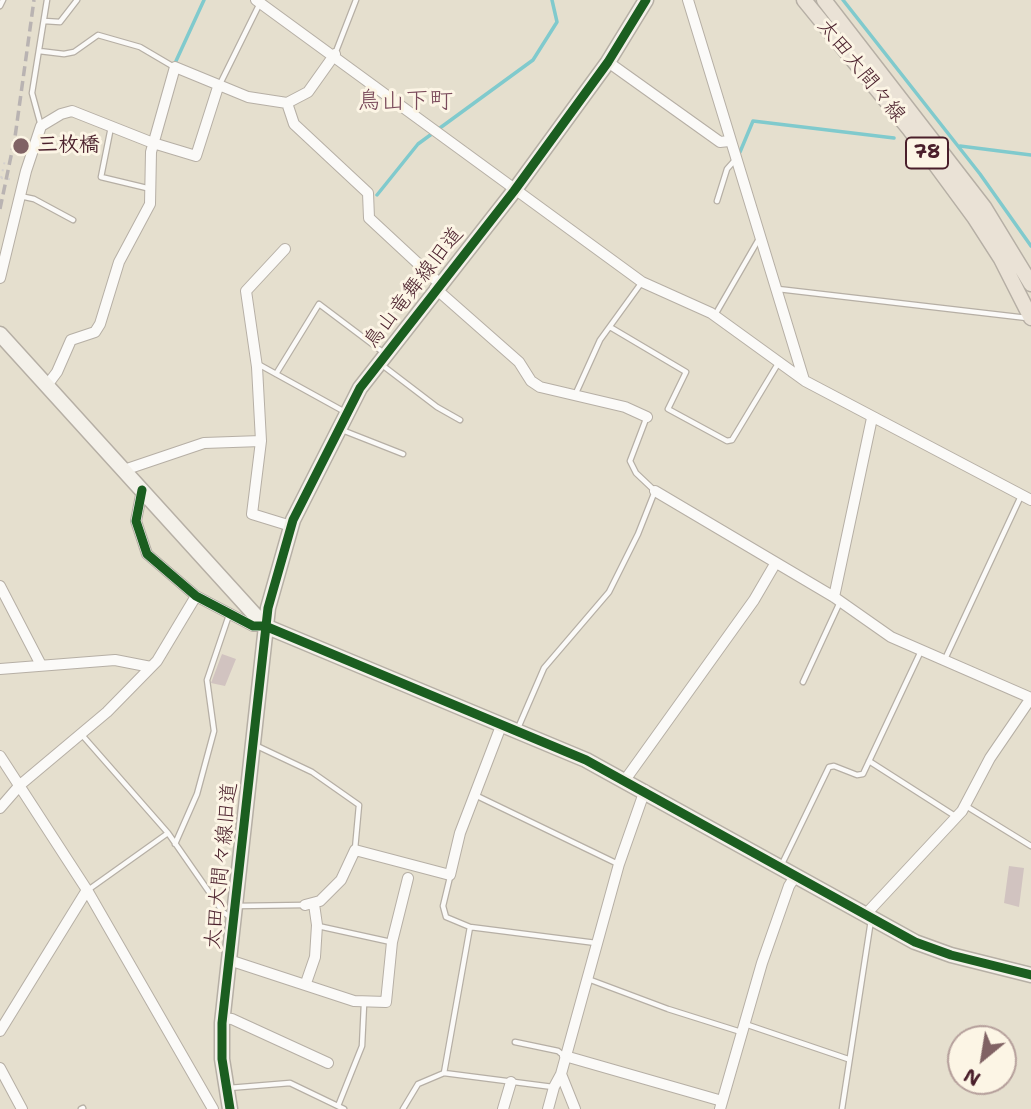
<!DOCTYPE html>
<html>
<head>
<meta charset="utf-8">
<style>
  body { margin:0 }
  #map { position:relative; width:1031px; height:1109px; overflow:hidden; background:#e5dfce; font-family:"Shantell Sans",sans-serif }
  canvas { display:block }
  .north { position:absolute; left:947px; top:1025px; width:70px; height:70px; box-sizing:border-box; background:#fcf5e5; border:2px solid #b59f9b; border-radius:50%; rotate:210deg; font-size:19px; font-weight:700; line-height:28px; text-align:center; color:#4a1f2b }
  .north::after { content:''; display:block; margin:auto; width:24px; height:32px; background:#806264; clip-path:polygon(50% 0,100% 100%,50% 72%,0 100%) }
</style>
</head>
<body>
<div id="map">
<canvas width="1031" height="1109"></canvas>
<div class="north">N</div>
</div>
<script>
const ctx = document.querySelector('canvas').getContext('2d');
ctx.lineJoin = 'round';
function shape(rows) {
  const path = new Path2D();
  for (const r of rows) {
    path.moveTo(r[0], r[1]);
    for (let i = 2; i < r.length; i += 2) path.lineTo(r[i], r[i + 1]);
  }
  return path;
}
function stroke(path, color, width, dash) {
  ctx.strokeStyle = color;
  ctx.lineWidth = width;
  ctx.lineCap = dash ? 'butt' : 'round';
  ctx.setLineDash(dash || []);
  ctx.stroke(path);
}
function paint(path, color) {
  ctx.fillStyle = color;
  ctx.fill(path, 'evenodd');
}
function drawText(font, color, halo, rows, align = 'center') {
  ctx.font = font + ' "Shantell Sans","Klee One",sans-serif';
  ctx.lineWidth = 6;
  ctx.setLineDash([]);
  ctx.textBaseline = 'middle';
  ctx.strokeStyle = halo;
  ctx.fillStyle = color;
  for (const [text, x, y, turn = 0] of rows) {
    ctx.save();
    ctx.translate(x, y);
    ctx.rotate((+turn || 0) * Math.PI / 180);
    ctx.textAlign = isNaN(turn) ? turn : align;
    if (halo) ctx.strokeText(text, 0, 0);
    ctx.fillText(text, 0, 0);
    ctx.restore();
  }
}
stroke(shape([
  [843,0,980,174,1031,246],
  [176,61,204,0],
  [960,146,1031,155],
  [740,152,753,121,894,138],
  [377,195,418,144,533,60,557,22,552,0]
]), '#80cacd', 3.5);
paint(shape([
  [19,144,28,145,27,152,18,150],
  [222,654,236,659,225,686,211,683],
  [1009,866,1024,868,1019,907,1004,903]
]), '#d1c3c0');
const lane = shape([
  [0,6,3,0],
  [44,21,60,22,77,0],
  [39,51,64,54,74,52,98,35,140,47,174,67],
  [335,54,356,0],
  [219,86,260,3],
  [41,126,32,93,47,0],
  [111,127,101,177,151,189],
  [20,196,34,199,73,220],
  [717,201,727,169,735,160],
  [778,289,1027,318],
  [715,315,760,237],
  [610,327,686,372,668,409,727,441,732,440,779,362],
  [258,364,345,412],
  [382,365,437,407,460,420],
  [276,374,319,304,384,353],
  [576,393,600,340,642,282],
  [342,430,403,454],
  [945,659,1021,496],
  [803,682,840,602],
  [518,728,544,668,609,592,638,534,655,491,636,473,630,461,646,419],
  [82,735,168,833,223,912,231,918],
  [257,746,312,772,359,805,355,849],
  [869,761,955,816],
  [475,795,618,864],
  [966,806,1031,846],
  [175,844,197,794,214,731,207,680,229,615],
  [781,866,829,767,834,766,857,775,863,774,921,651],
  [450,877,443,906,446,917,470,927,596,943],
  [88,890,168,833],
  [236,906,304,905],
  [318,926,391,942],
  [588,979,668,1009,741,1032],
  [745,1024,848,1059],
  [515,1042,558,1051,564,1056],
  [444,1073,553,1087],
  [229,1088,290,1083,344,1109],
  [338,1106,362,1046,364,1004],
  [81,1109,83,1108],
  [403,1109,418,1084,444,1073,470,927],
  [842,1109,871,920]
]);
const street = shape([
  [256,0,642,282,711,313,805,381,1031,500],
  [688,0,804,380],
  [608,62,720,142,729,141],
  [287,103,294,124,368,193,369,218,439,283],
  [0,278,26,171,41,126,61,114,72,111,153,143,196,156,218,87],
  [435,288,519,362,531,381,540,387,625,407,647,417],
  [48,384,57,372,71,340,95,332,100,324,119,262,150,204,151,152,175,67,248,97,287,103,308,92,335,54],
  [261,441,252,514,291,526],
  [124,470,204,443,261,441,257,367,246,291,285,249],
  [142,490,136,521,147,554,196,596,253,626,265,626],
  [655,491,834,597,891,637,1031,698],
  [0,586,41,665],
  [834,597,872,418],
  [0,669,115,660,151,667],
  [0,756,87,890,213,1109],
  [625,780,754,600,775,564],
  [0,808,20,785,107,712,157,661,196,596],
  [305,905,320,901,341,880,355,850,450,875,460,833,501,726],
  [866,914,962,811,990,758,1031,698],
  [229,960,354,1001,386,1002,392,942,408,878],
  [306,983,315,957,317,925,314,904],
  [222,1018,232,1019,328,1063],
  [0,1031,87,890],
  [565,1056,722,1101],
  [0,1068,22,1109],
  [561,1074,575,1109],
  [503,1109,511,1082],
  [548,1109,554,1087,561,1074,619,864,645,790],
  [720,1109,762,963,789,886,796,875]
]);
const secondary = shape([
  [0,334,265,626,586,760,915,942,951,955,1031,975],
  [230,1109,222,1059,222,1023,268,608,293,520,360,388,514,191,608,62,646,0]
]);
const primary = shape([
  [804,0,910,130,974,217,1001,259,1031,318],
  [824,0,984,207,1031,284]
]);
stroke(lane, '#b6afa5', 7);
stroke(street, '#b6afa5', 12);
stroke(secondary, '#b6afa5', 17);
stroke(primary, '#b6afa5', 17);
stroke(shape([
  [1,178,5,160]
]), '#d5d1ce', 2, [2, 5]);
stroke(lane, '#fbfaf8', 4.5);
stroke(street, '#fbfaf8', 10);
stroke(secondary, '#f4f1ea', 14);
stroke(primary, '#eae2d6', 14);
stroke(shape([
  [0,209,15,137,34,0]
]), '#b9b3b2', 3.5, [10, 5]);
stroke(shape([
  [1,178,15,180]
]), '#d5d1ce', 2, [2, 5]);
stroke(shape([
  [142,490,136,521,147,554,196,596,253,626,265,626,586,760,915,942,951,955,1031,975],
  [230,1109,222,1059,222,1023,268,608,293,520,360,388,514,191,608,62,646,0]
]), '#1b5e20', 9);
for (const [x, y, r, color] of [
  [21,146,9,"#806264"]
]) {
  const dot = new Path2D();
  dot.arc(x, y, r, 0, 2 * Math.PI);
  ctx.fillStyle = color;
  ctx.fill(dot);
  stroke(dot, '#fcf5e5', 2.5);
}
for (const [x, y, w] of [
  [927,153,42]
]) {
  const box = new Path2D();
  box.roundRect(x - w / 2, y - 15.5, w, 31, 5);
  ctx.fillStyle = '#fcf5e5';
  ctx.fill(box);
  stroke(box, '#4a1f2b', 2);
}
drawText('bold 19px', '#4a1f2b', null, [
  ["78",927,153]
]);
drawText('21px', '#4a1f2b', '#fcf5e5', [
  ["太田大間々線",861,71,51],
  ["鳥山竜舞線旧道",414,288,-52],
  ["太田大間々線旧道",222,866,-84]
]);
drawText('bold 21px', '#4a1f2b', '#fcf5e5', [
  ["三枚橋",37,146]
], 'left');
drawText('24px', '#7a4a5b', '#fcf5e5', [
  ["鳥山下町",405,102]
]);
</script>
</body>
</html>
